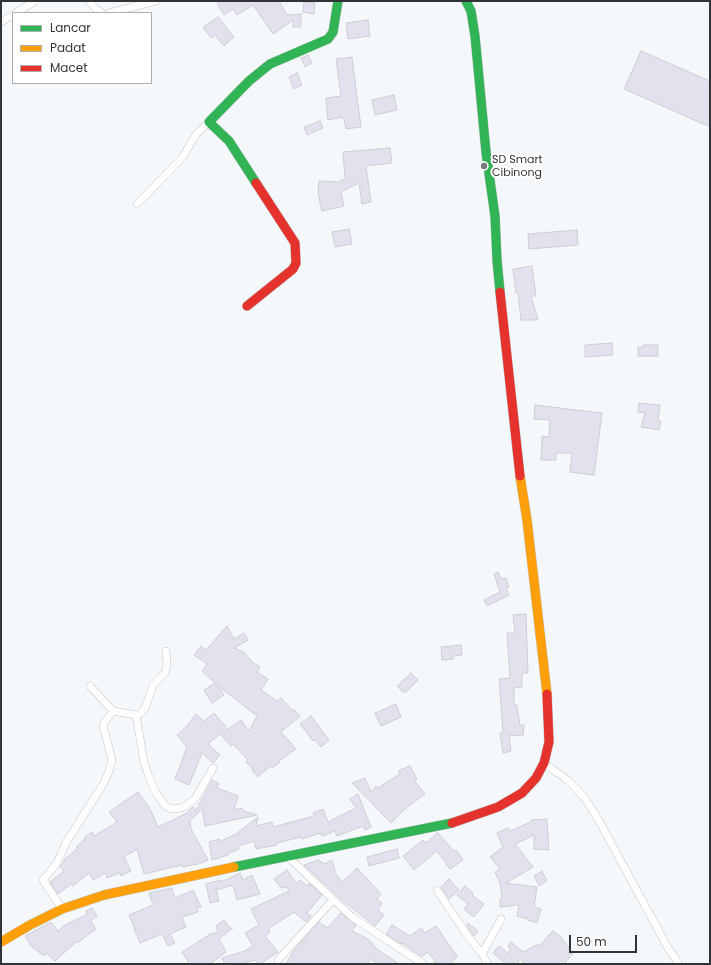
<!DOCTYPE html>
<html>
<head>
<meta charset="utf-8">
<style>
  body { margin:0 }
  #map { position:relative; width:711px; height:965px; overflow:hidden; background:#f5f8fb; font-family:Poppins,sans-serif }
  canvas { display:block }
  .frame { position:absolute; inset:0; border:2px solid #313437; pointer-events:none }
  .legend { position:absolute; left:12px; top:12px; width:140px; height:72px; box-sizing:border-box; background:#fff; border:1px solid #adaeaf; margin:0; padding:5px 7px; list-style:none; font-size:12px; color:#313437 }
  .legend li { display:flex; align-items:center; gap:8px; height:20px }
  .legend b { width:20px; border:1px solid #adaeaf }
  .scale { position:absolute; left:569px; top:935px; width:68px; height:18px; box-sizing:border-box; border:2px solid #313437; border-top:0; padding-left:5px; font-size:12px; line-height:14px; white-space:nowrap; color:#313437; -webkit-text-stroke:3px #fff; paint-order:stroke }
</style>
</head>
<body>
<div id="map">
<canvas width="711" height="965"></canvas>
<div class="frame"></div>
<ul class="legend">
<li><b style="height:5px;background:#30b455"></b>Lancar</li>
<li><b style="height:5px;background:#ff9f0a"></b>Padat</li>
<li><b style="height:5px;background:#e5322d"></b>Macet</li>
</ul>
<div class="scale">50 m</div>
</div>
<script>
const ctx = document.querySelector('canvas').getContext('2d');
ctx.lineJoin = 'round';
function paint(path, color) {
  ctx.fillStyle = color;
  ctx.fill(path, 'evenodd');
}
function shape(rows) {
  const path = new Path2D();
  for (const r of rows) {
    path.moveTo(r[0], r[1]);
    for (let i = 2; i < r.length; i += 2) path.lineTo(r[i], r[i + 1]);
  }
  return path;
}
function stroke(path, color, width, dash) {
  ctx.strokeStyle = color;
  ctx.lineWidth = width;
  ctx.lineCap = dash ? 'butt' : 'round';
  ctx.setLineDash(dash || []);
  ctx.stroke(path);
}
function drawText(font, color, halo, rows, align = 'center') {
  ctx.font = font + ' Poppins,sans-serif';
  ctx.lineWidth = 4;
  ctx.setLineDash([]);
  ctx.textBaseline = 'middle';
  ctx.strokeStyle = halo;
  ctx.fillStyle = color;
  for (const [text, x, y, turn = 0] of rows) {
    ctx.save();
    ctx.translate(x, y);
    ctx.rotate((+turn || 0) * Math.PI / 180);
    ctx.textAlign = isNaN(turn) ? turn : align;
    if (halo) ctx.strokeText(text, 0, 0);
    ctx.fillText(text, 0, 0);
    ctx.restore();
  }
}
const building = shape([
  [221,1,279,1,287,15,302,14,301,15,301,27,293,27,293,20,273,34,253,5,237,15,233,9,224,15,217,4,221,1],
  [304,2,315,3,314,14,303,12,304,2],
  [218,17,234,37,224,46,215,35,211,38,203,27,218,17],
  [368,20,370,36,348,39,346,23,368,20],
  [641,51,710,81,710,127,624,89,641,51],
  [308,55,312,63,305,67,301,58,308,55],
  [352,57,361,127,346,129,344,118,340,118,340,115,339,118,328,120,326,98,341,96,336,59,352,57],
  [297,73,302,85,294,89,289,77,297,73],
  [394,95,397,110,375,115,372,100,394,95],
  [320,121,323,128,307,135,304,127,320,121],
  [390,148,392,163,366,166,371,202,362,204,359,183,341,192,344,206,322,211,318,194,319,181,339,182,345,178,343,152,390,148],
  [349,229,352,244,335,247,332,232,349,229],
  [577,230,578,245,529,249,528,234,577,230],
  [532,266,536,296,531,296,538,320,521,320,518,293,516,293,513,269,532,266],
  [612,343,613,355,585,357,585,345,612,343],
  [644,345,658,345,658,356,638,356,638,347,644,347,644,345],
  [639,403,660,405,658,421,661,421,659,430,641,427,645,413,638,412,639,403],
  [535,405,602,413,594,475,570,472,572,453,556,453,556,460,541,460,542,436,549,437,550,420,534,419,535,405],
  [498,572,501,579,506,578,509,587,506,588,509,595,487,606,484,600,500,592,494,574,498,572],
  [526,614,528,673,522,673,522,687,514,688,514,705,517,705,520,725,524,725,523,736,509,735,511,751,503,753,500,733,503,732,499,679,510,678,507,633,515,633,513,615,526,614],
  [227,626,234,639,244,633,248,640,234,648,244,652,252,662,260,667,257,672,268,679,261,690,277,701,281,698,293,711,295,710,300,716,281,732,296,749,279,761,280,762,272,768,270,766,258,777,252,770,253,769,246,762,248,760,233,744,231,746,220,734,208,744,220,755,213,763,202,753,189,785,175,779,187,747,177,735,189,724,188,724,196,714,204,721,214,713,228,729,241,720,249,731,257,716,217,685,224,695,212,703,204,690,215,683,202,671,207,664,194,655,201,646,206,650,227,626],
  [461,645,462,655,453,656,453,659,442,660,441,647,461,645],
  [411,673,418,680,406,692,403,692,397,686,411,673],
  [396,704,401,717,381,726,375,713,396,704],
  [311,716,329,740,321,747,314,739,313,741,300,724,311,716],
  [410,766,417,779,414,780,425,794,405,809,391,823,352,783,365,778,371,792,376,786,378,788,400,774,398,771,410,766],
  [212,780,219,784,217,788,238,796,234,810,242,808,243,811,257,815,205,826,202,809,190,821,191,829,208,860,198,864,182,867,182,865,144,874,137,849,124,857,131,871,121,876,120,873,107,878,105,873,93,880,89,873,73,886,71,884,58,894,50,882,64,871,60,867,65,860,65,859,78,848,76,847,85,839,84,838,92,832,94,836,117,822,109,812,138,792,150,809,158,827,187,813,193,807,196,810,212,780],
  [358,794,371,827,365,830,363,826,337,836,335,831,322,836,321,833,302,839,301,837,277,843,277,845,256,849,254,841,238,846,239,849,227,854,228,855,212,860,209,842,219,839,219,842,236,834,258,817,256,826,272,822,273,827,314,816,313,813,323,809,328,822,356,808,350,799,358,794],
  [547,819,549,850,534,849,534,835,515,844,533,867,506,883,537,887,534,907,541,909,537,923,528,920,528,919,517,916,519,905,500,907,500,899,502,898,500,883,495,872,500,869,490,857,503,847,497,833,508,828,510,831,531,822,531,820,547,819],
  [437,833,438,833,454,851,456,850,463,860,450,869,437,851,414,870,403,856,423,840,426,843,437,833],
  [397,849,399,858,369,866,367,857,397,849],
  [318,860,325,864,332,860,336,874,342,882,357,868,381,894,377,899,382,903,378,910,384,915,375,926,343,901,304,865,318,860],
  [287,870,297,884,299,880,310,887,309,883,322,895,307,913,311,916,306,922,294,912,268,929,270,932,265,936,278,952,260,964,258,964,255,960,241,964,225,964,222,958,245,951,253,946,245,933,259,925,251,909,289,891,287,887,281,888,274,879,287,870],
  [542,871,547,881,539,886,534,876,542,871],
  [240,873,243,880,252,875,260,894,237,900,233,885,216,890,219,901,210,903,206,884,221,880,221,882,240,873],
  [449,879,459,890,449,899,441,887,449,879],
  [465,886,473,893,472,895,484,904,474,917,464,909,468,904,457,895,465,886],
  [172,888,175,898,193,890,201,907,197,907,198,912,182,917,186,927,170,934,175,943,168,946,162,934,140,943,134,929,135,929,129,915,153,905,149,893,172,888],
  [92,908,97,916,91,921,96,929,77,943,76,942,55,961,46,953,44,956,32,947,25,936,51,922,58,931,65,925,88,914,86,911,92,908],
  [341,913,356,925,352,931,368,939,377,949,399,964,378,964,371,959,367,964,286,964,294,950,319,922,327,928,341,913],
  [224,920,230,928,233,928,219,939,226,952,210,964,190,964,182,952,212,933,213,934,218,932,216,926,224,920],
  [468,923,478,931,474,936,467,926,468,923],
  [392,925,410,936,421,928,425,933,436,926,457,956,451,964,434,964,435,960,427,952,422,957,402,943,401,944,386,934,392,925],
  [553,931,561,937,573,953,564,964,525,964,520,959,517,964,506,964,493,953,499,946,508,953,511,949,508,946,511,942,523,952,538,944,539,946,553,931]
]);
paint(building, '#e2e2ee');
stroke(building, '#cdced2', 1);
const street = shape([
  [89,1,95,8,102,13],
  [16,13,35,1],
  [109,13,156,1],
  [1,22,13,15],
  [137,204,182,158,197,133,209,122],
  [113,711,136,715,144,762,149,777,156,793,165,806,172,809,182,808,195,799,213,768],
  [136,715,141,713,145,708,153,685,165,673,167,665,166,651],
  [544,763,569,781,584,797,598,819,668,948,679,964],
  [287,856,352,917,423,964],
  [437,890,467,935,482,954,488,964],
  [62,909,43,880,57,863,67,841,104,783,109,771,112,760,103,725,113,711,90,686],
  [482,954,501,919],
  [278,960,333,900]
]);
const fast = shape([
  [466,1,471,11,475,36,486,152,495,216,497,260,500,292],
  [256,183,229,141,209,122,249,81,270,64,328,39,333,32,338,1],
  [234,867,452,823]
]);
const slow = shape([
  [520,476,527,520,547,694],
  [1,942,30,925,62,909,104,895,234,867]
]);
const jam = shape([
  [500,292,520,476],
  [247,306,293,269,296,263,295,243,256,183],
  [452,823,498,807,522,793,536,778,544,763,549,742,547,694]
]);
stroke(street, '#c4c6c9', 8);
stroke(fast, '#c4c6c9', 10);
stroke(slow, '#c4c6c9', 10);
stroke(jam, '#c4c6c9', 10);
stroke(street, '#fefefe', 7);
stroke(fast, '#30b455', 9);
stroke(slow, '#ff9f0a', 9);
stroke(jam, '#e5322d', 9);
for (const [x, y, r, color] of [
  [484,166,4,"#76797c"]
]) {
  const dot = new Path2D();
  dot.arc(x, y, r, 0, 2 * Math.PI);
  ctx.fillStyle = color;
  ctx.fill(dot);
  stroke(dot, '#fff', 1.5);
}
drawText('11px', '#313437', '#fff', [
  ["SD Smart",492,160],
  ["Cibinong",492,173]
], 'left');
</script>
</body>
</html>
